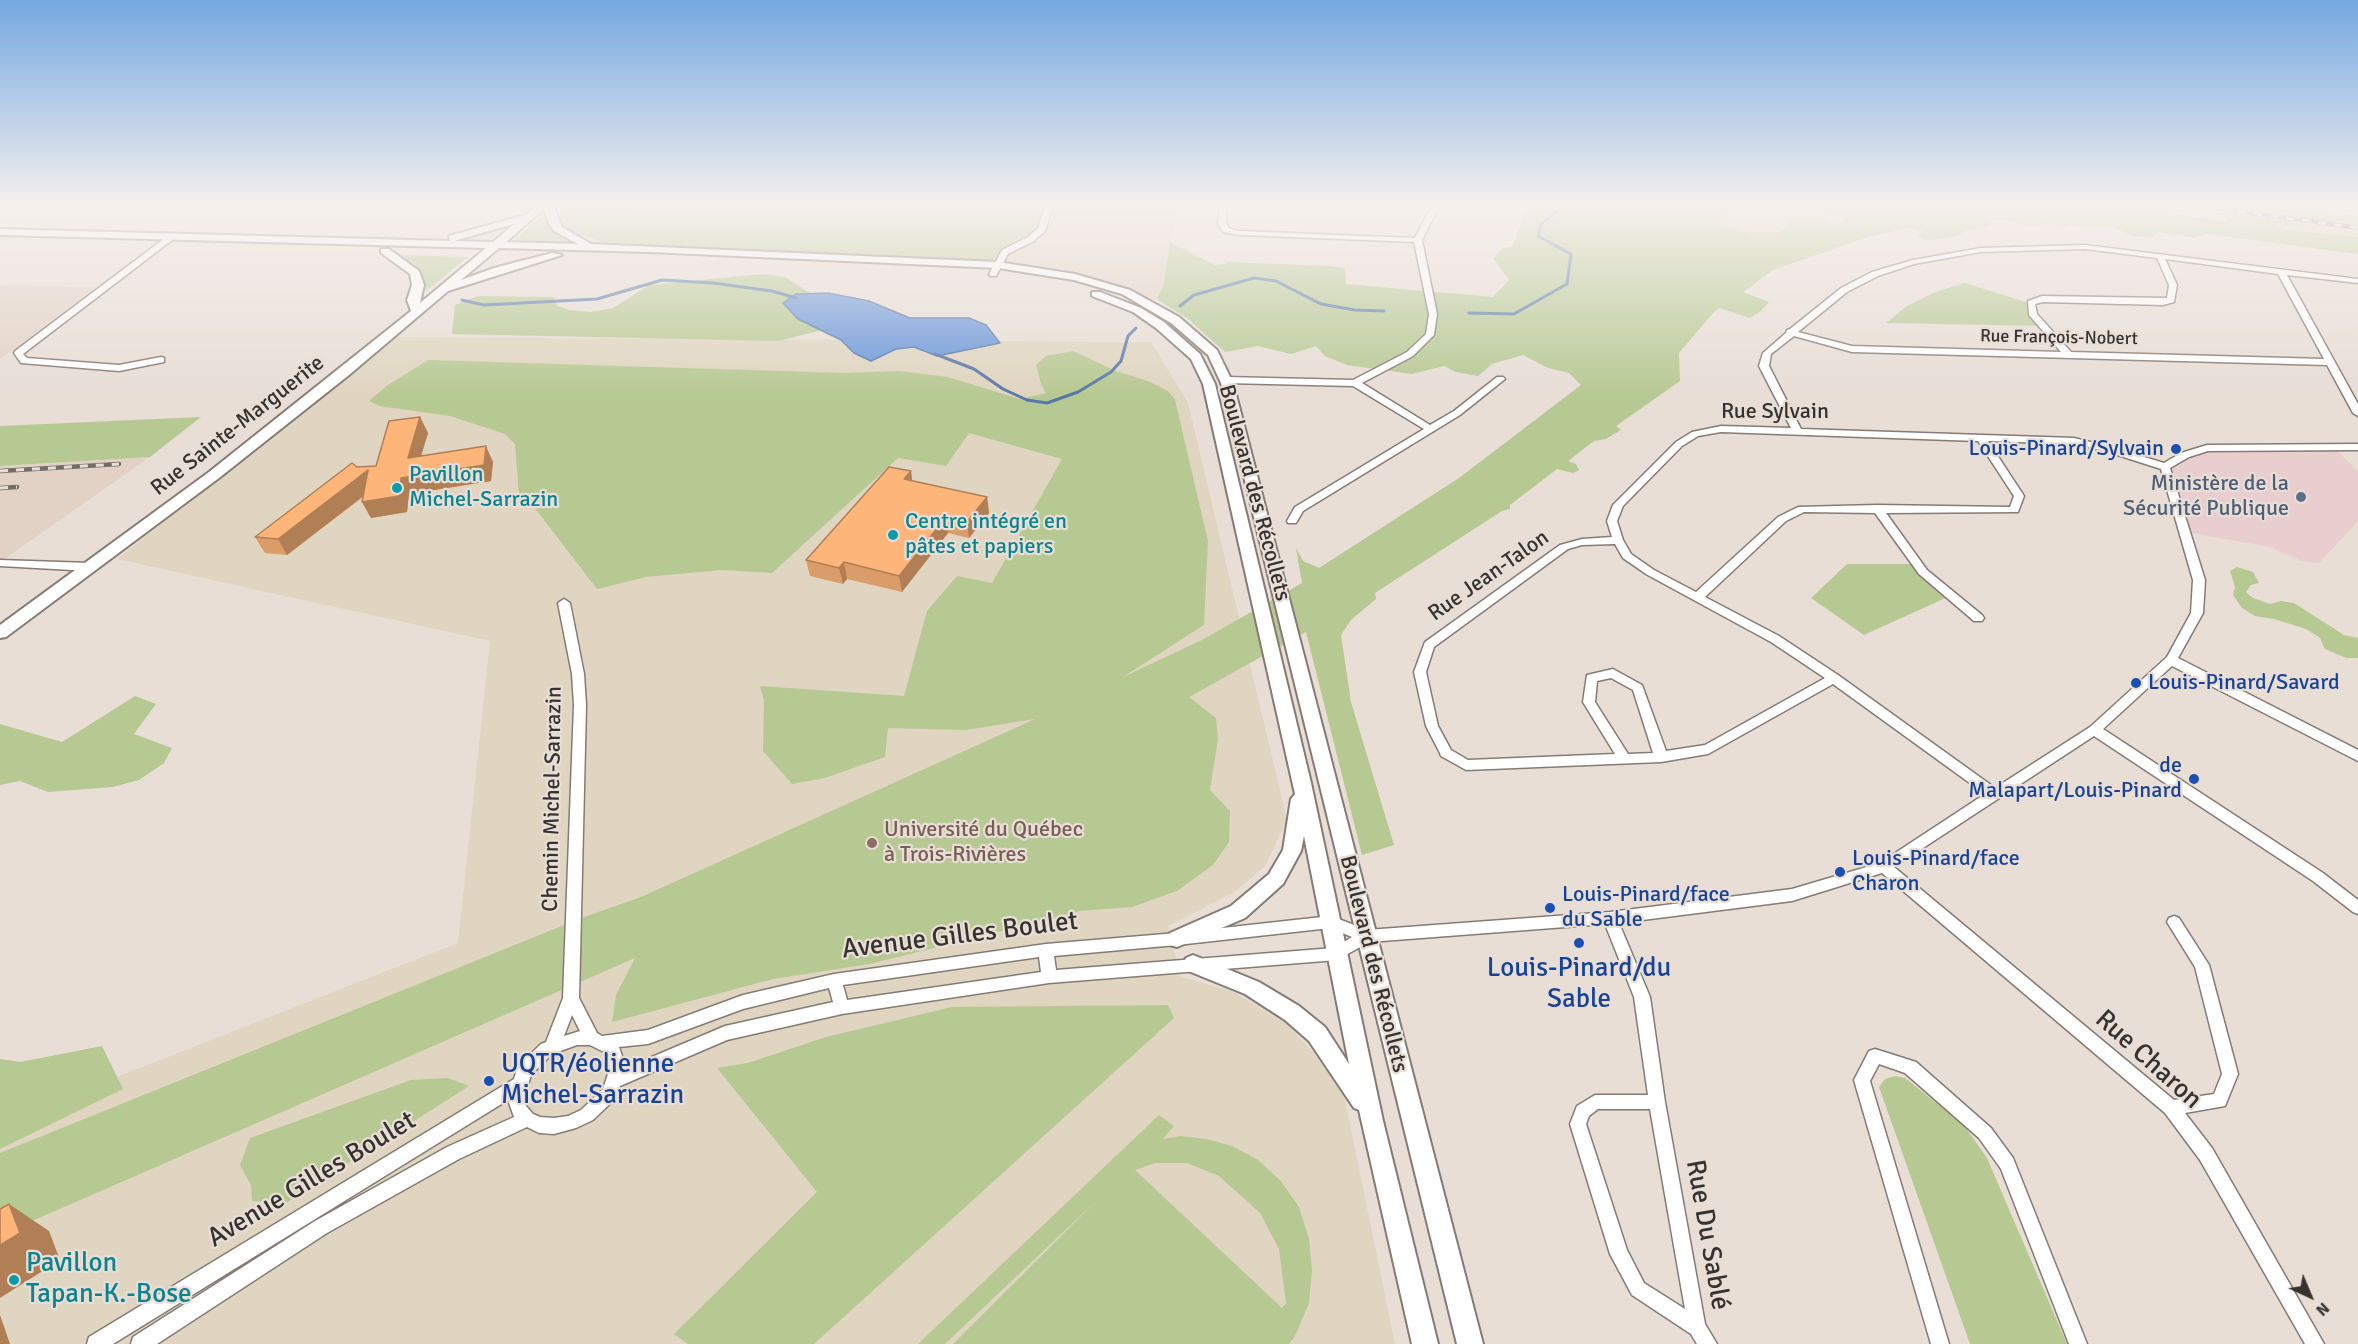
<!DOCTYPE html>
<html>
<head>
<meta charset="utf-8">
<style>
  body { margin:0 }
  #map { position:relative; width:2358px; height:1344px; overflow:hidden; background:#e8ded6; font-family:Signika,sans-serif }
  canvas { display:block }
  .north { position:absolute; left:2280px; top:1266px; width:60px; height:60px; -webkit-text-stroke:4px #e8ded6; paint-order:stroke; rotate:136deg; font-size:16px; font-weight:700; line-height:24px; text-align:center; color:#36322f }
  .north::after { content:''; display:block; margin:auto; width:21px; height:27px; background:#36322f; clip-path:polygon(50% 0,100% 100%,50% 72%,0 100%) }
</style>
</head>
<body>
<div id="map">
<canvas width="2358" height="1344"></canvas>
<div class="north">N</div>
</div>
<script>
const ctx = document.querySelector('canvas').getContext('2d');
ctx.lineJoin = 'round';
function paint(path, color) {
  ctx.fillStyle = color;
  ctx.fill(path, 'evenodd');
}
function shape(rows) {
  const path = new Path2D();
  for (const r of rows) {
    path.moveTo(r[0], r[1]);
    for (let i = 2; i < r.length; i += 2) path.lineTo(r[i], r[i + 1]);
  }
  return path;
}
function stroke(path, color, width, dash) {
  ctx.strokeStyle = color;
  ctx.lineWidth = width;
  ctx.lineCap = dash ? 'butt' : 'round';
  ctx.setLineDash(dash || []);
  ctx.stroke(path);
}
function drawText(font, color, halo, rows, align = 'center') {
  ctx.font = font + ' Signika,sans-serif';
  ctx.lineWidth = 4.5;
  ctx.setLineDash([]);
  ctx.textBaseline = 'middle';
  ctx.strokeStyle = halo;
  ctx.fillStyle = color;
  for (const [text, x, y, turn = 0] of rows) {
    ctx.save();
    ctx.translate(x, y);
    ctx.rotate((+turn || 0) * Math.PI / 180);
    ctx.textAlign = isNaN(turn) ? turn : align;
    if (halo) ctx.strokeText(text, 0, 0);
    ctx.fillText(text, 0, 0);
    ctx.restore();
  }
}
paint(shape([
  [2333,447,2358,471,2358,521,2319,563,2302,561,2270,547,2185,532,2165,467,2207,448]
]), '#e9ced0');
paint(shape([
  [1049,207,1178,207,1164,283,1157,299,1075,277,998,265,1005,252,1042,229],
  [0,285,96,287,0,359],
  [150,457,0,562,0,466]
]), '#e2d2c5');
paint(shape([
  [395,337,1151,342,1188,403,1287,820,1265,866,1236,891,1168,926,1181,977,1234,992,1288,1025,1313,1052,1344,1095,1395,1344,0,1344,0,1123,458,943,490,641,117,559]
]), '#dfd5c0');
paint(shape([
  [559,207,1045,207,1039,228,1029,238,1004,249,994,259,983,263,603,242,569,231,562,224],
  [1528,207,1729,207,1722,210,1720,225,1752,233,1787,218,1834,221,1827,207,2165,207,2171,214,2218,220,2226,221,2227,218,2196,209,2322,226,2314,229,2278,224,2283,229,2358,237,2358,254,2206,234,2194,238,2160,232,2151,238,2133,236,2110,226,2086,227,2070,224,2065,227,2044,223,2039,226,2025,225,2005,219,1991,221,1991,226,1966,230,1957,236,1925,241,1918,235,1922,231,1909,228,1868,237,1773,270,1743,292,1769,302,1761,311,1750,318,1719,308,1714,312,1679,353,1680,381,1616,426,1621,430,1606,439,1594,441,1568,461,1576,464,1579,470,1573,473,1557,469,1510,505,1510,509,1502,511,1375,593,1376,599,1351,620,1341,635,1351,702,1394,845,1362,855,1306,632,1189,697,1216,718,1218,739,1210,790,1230,811,1229,842,1213,865,1177,891,1132,907,1080,911,870,964,773,979,612,1022,616,995,635,958,0,1235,0,1153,584,917,641,897,1035,719,966,730,888,728,885,757,825,778,792,784,763,751,764,701,760,686,904,696,927,611,957,576,992,583,1062,459,969,433,946,466,898,458,772,573,721,570,646,577,597,589,534,507,519,495,515,444,505,434,450,416,379,406,369,401,388,385,428,360,845,373,900,371,948,377,1020,399,1046,393,1041,384,1036,365,1046,356,1073,351,1116,371,1148,381,1168,391,1175,400,1208,541,1204,625,1123,677,1202,640,1302,583,1296,548,1303,561,1319,568,1459,478,1581,385,1569,373,1548,368,1523,355,1492,364,1478,376,1456,372,1444,366,1412,374,1347,365,1325,356,1316,346,1291,354,1258,346,1225,352,1188,319,1157,299,1164,283,1170,242,1215,265,1225,264,1228,262,1330,266,1345,268,1346,284,1493,297,1509,280,1493,258,1503,248,1512,247],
  [2218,207,2302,207,2358,216,2358,226],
  [545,213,547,224,557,235,573,243,513,241],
  [401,255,468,257,426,291,421,270],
  [764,274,785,277,810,293,796,294,798,319,822,330,778,341,452,334,455,305,478,296,554,297,557,306,569,310,591,312,613,308,649,285],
  [1965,283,2029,303,2042,326,1886,323,1907,306,1935,292],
  [201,417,150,457,0,466,0,426],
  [1847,564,1915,564,1950,596,1864,635,1811,598],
  [2237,567,2253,572,2259,583,2251,585,2246,592,2253,598,2270,604,2281,601,2294,603,2344,635,2358,638,2358,658,2346,658,2325,649,2320,638,2306,629,2274,619,2255,616,2242,608,2233,595,2235,587,2230,571],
  [135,696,156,704,134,734,172,748,164,763,139,780,113,787,48,792,20,781,0,785,0,724,62,742],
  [1168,1005,1174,1018,814,1344,688,1344,674,1334,817,1192,717,1068,748,1063,826,1037,952,1007],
  [102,1046,123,1089,0,1149,0,1059,20,1062],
  [1895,1076,1905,1078,1963,1124,1987,1158,2067,1344,1970,1344,1879,1087,1885,1079],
  [448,1078,469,1086,286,1203,252,1201,251,1185,240,1165,250,1138,411,1080],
  [1159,1115,1174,1126,1163,1139,1181,1136,1206,1139,1232,1146,1258,1160,1281,1181,1299,1207,1309,1239,1312,1270,1309,1303,1295,1336,1289,1344,953,1344,1096,1201,945,1344,918,1344],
  [1156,1163,1187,1163,1219,1176,1260,1213,1279,1249,1286,1303,1282,1308,1135,1170]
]), '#b7c993');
paint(shape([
  [1729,207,1755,207,1755,210,1765,214,1767,213,1764,207,1786,210,1788,207,1827,207,1844,221,1833,224,1814,219,1788,218,1789,227,1773,234,1752,233,1720,225,1722,210],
  [2278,224,2358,231,2358,237,2283,229,2273,225]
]), '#e0d6b1');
const water = shape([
  [828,293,869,301,910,318,969,318,986,325,1000,343,937,356,914,347,896,349,871,361,854,353,841,340,798,319,783,303,796,294,828,293]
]);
paint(water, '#6996da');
stroke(water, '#5a78a7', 1.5);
stroke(shape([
  [462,300,484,305,597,299,662,280,713,283,772,291,796,298],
  [1180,306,1194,295,1254,278,1276,281,1321,304,1355,310,1384,311],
  [1469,313,1514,314,1567,284,1571,254,1538,236,1541,224,1562,207],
  [935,354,974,369,1003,389,1027,400,1047,403,1078,392,1111,372,1121,361,1128,336,1136,328]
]), '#5a78a7', 3);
const street = shape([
  [1045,207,1053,207,1045,231,1034,241,1008,254,996,276,990,276,989,274,1002,250,1028,237,1038,228,1045,207],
  [1219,207,1227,207,1226,223,1229,228,1239,231,1415,238,1431,207,1439,207,1422,240,1437,314,1434,335,1413,356,1362,383,1430,425,1454,411,1497,377,1503,377,1505,379,1460,415,1303,511,1296,523,1288,523,1287,521,1295,507,1424,429,1353,386,1226,383,1221,380,1226,377,1353,380,1407,352,1426,334,1429,314,1414,242,1239,235,1223,232,1218,223,1219,207],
  [169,235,176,237,23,354,27,358,119,365,161,357,164,358,164,362,119,371,21,363,14,353,15,351,169,235],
  [2085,245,2358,279,2358,283,2287,275,2358,404,2358,416,2353,413,2327,365,1852,352,1794,336,1771,354,1769,366,1801,429,2074,438,2111,447,2164,463,2181,453,2207,445,2358,444,2358,450,2208,451,2189,457,2170,468,2205,580,2203,613,2178,658,2358,750,2358,761,2172,666,2103,729,2323,873,2358,900,2358,914,2353,912,2313,881,2094,736,1894,867,2174,1100,2214,1094,2222,1074,2195,967,2167,922,2169,918,2174,916,2179,918,2209,965,2238,1074,2225,1106,2185,1113,2212,1148,2324,1344,2305,1344,2200,1160,2165,1113,1882,873,1792,901,1619,923,1650,997,1665,1102,1705,1324,1717,1344,1697,1344,1691,1334,1632,1295,1610,1254,1570,1124,1577,1106,1595,1095,1648,1095,1634,997,1605,924,1369,942,1337,960,1049,983,842,1014,727,1040,620,1086,616,1098,593,1120,576,1128,554,1134,539,1133,527,1127,459,1159,327,1233,157,1344,131,1344,133,1337,315,1221,447,1147,514,1117,508,1100,113,1344,87,1344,89,1337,514,1079,518,1066,541,1044,546,1042,563,998,574,705,572,674,558,603,564,599,570,603,584,674,586,705,579,998,597,1033,602,1036,648,1030,743,995,834,974,1046,944,1177,933,1331,916,1367,930,1610,912,1792,889,1880,863,1985,794,1833,684,1708,754,1661,762,1466,770,1441,756,1440,753,1426,726,1414,672,1425,642,1560,545,1582,539,1612,537,1607,521,1613,505,1676,442,1692,432,1721,426,1791,428,1759,366,1763,353,1786,333,1787,330,1790,329,1841,288,1872,272,1913,260,1981,248,2085,245],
  [2085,249,2157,258,2169,285,2167,298,2042,296,2028,301,2029,315,2061,352,1852,346,1798,332,1847,292,1878,276,1914,264,1981,252,2085,249],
  [2165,259,2278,274,2324,359,2071,352,2037,314,2035,304,2043,302,2163,305,2174,302,2177,285,2165,259],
  [1721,432,1978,441,2014,496,2010,507,1877,505,1798,507,1778,517,1696,592,1654,570,1631,554,1623,540,1617,521,1623,506,1682,446,1698,436,1721,432],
  [1988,441,2074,444,2105,451,2161,469,2193,580,2191,613,2167,657,2090,727,1995,788,1838,675,1779,636,1705,597,1786,521,1804,512,1875,513,1919,574,1974,621,1982,621,1984,618,1982,615,1927,570,1886,513,2018,512,2024,496,1988,441],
  [1615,544,1623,558,1646,574,1771,642,1825,678,1705,745,1666,751,1642,685,1613,669,1587,675,1583,702,1615,754,1468,760,1451,750,1438,726,1426,672,1434,647,1568,549,1582,545,1615,544],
  [1611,678,1633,690,1653,753,1628,754,1595,702,1597,681,1611,678],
  [1330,928,1352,937,1334,948,1056,970,1054,956,1177,945,1330,928],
  [1039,957,1041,972,847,1000,843,985,1039,957],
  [829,988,833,1002,725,1026,626,1068,619,1047,648,1044,743,1009,829,988],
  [572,1015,580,1031,564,1036,572,1015],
  [577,1045,590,1045,606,1053,610,1068,603,1089,581,1110,568,1116,554,1118,540,1117,533,1114,526,1106,524,1098,531,1075,552,1054,577,1045],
  [1598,1109,1650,1109,1685,1309,1644,1283,1627,1250,1586,1124,1589,1116,1598,1109],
  [0,560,90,563,96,567,90,571,0,566,0,560],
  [1875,1049,1916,1062,1991,1128,2013,1158,2087,1344,2069,1344,2001,1169,1979,1138,1905,1073,1879,1064,1870,1081,1949,1344,1931,1344,1854,1080,1869,1051,1875,1049]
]);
const secondary = shape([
  [535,207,554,207,562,227,591,244,998,262,1075,274,1130,290,1179,317,1217,350,1233,383,1483,1344,1457,1344,1221,383,1208,355,1171,323,1122,294,1074,280,998,268,650,252,499,248,461,280,494,268,552,253,562,255,448,291,349,375,219,478,6,637,0,638,0,625,209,472,411,311,407,300,412,285,410,274,381,253,381,249,389,249,419,271,424,285,420,303,486,248,0,235,0,229,450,241,449,236,525,215,535,207],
  [544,209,548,222,554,231,578,244,506,242,544,209],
  [514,224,493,242,455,241,457,240,514,224],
  [1092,292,1100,292,1141,308,1164,322,1200,354,1215,384,1311,783,1383,1121,1438,1344,1412,1344,1359,1110,1354,1108,1309,1041,1285,1020,1245,994,1186,970,1183,964,1186,958,1193,955,1259,982,1299,1006,1325,1027,1349,1064,1304,836,1301,851,1283,884,1245,918,1177,947,1170,945,1167,939,1170,933,1231,906,1269,874,1283,850,1291,799,1295,794,1203,384,1191,359,1156,328,1133,312,1092,296,1092,292]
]);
stroke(street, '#857b74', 3);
stroke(secondary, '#857b74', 4);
paint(street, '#fff');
paint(secondary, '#fff');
const rail = shape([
  [2207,207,2358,228],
  [0,471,119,464],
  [0,488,17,487]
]);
stroke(rail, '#746e69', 4.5);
stroke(rail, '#e8ded6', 3, [8]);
paint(shape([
  [565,207,631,207,626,211,566,210],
  [420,417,428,433,421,456,493,462,491,481,409,494,407,512,371,518,362,502,363,497,287,555,265,553,255,537,357,467,376,466],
  [911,471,912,481,987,497,989,513,969,538,948,533,902,592,847,579,843,584,810,576,806,560]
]), '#da9c68');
paint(shape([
  [625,207,631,207,626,211],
  [420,417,428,433,416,473,408,458],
  [486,446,493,462,491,481,409,494,407,512,371,518,362,502,401,478],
  [368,470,376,486,287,555,278,539],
  [911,471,913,487,904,479],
  [987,497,989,513,969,538,967,522],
  [946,517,948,533,902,592,899,576],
  [844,562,847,579,843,584,839,568],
  [9,1204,49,1231,60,1260,0,1298,0,1245],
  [0,1315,10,1344,0,1344]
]), '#b17f55');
const building = shape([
  [420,417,408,458,486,446,484,465,401,478,399,496,362,502,368,470,278,539,255,537,352,463,357,467,376,466,389,421,420,417],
  [889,467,911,471,904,479,987,497,967,522,946,517,899,576,844,562,839,568,806,560,889,467],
  [9,1204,20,1233,0,1245,0,1209,9,1204]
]);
paint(building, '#fdb579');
stroke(building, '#b17f55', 1.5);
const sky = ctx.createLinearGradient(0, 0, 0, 395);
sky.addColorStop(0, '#75a8e2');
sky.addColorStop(0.52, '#f5f0ed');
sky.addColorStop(1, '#f5f0ed00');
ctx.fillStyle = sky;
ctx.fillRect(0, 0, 2358, 395);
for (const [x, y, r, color] of [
  [2176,449,6,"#1a4fb4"],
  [397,488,6,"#0f9aa8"],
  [2301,497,6,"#5c6f8a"],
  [893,535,6,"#0f9aa8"],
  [2136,683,6,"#1a4fb4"],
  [2194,779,6,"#1a4fb4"],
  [872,843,6,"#8d6e63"],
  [1840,872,6,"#1a4fb4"],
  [1550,908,6,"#1a4fb4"],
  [1579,943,6,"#1a4fb4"],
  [489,1081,6,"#1a4fb4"],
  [14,1280,6,"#0f9aa8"]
]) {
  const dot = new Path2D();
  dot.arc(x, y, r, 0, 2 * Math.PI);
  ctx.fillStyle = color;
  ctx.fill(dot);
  stroke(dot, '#e8ded6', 2);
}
drawText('18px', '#36322f', '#e8ded6', [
  ["Rue François-Nobert",2059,338,1]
]);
drawText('22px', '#36322f', '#e8ded6', [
  ["Rue Sylvain",1775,412],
  ["Rue Sainte-Marguerite",238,426,-38],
  ["Boulevard des Récollets",1254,493,75],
  ["Rue Jean-Talon",1489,576,-35],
  ["Chemin Michel-Sarrazin",553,799,-89],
  ["Boulevard des Récollets",1373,964,76]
]);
drawText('22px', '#164399', '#e8ded6', [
  ["Louis-Pinard/Sylvain",2164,449,"right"],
  ["Louis-Pinard/Savard",2148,683],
  ["de",2182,766,"right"],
  ["Malapart/Louis-Pinard",2182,791,"right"],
  ["Louis-Pinard/face",1852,859],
  ["Charon",1852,884],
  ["Louis-Pinard/face",1562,895],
  ["du Sable",1562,920]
], 'left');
drawText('22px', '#0d838f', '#e8ded6', [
  ["Pavillon",409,475],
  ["Michel-Sarrazin",409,500],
  ["Centre intégré en",905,522],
  ["pâtes et papiers",905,547]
], 'left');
drawText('22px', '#4e5e75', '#e8ded6', [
  ["Ministère de la",2289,484],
  ["Sécurité Publique",2289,509]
], 'right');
drawText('22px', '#785e54', '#e8ded6', [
  ["Université du Québec",884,830],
  ["à Trois-Rivières",884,855]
], 'left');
drawText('27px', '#36322f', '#e8ded6', [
  ["Avenue Gilles Boulet",960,936,-7],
  ["Rue Charon",2148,1060,42],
  ["Avenue Gilles Boulet",312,1180,-31],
  ["Rue Du Sablé",1707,1235,80]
]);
drawText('27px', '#164399', '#e8ded6', [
  ["Louis-Pinard/du",1579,969],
  ["Sable",1579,1000],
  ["UQTR/éolienne",501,1065,"left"],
  ["Michel-Sarrazin",501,1096,"left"]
]);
drawText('27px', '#0d838f', '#e8ded6', [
  ["Pavillon",26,1264],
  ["Tapan-K.-Bose",26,1295]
], 'left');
</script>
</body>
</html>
